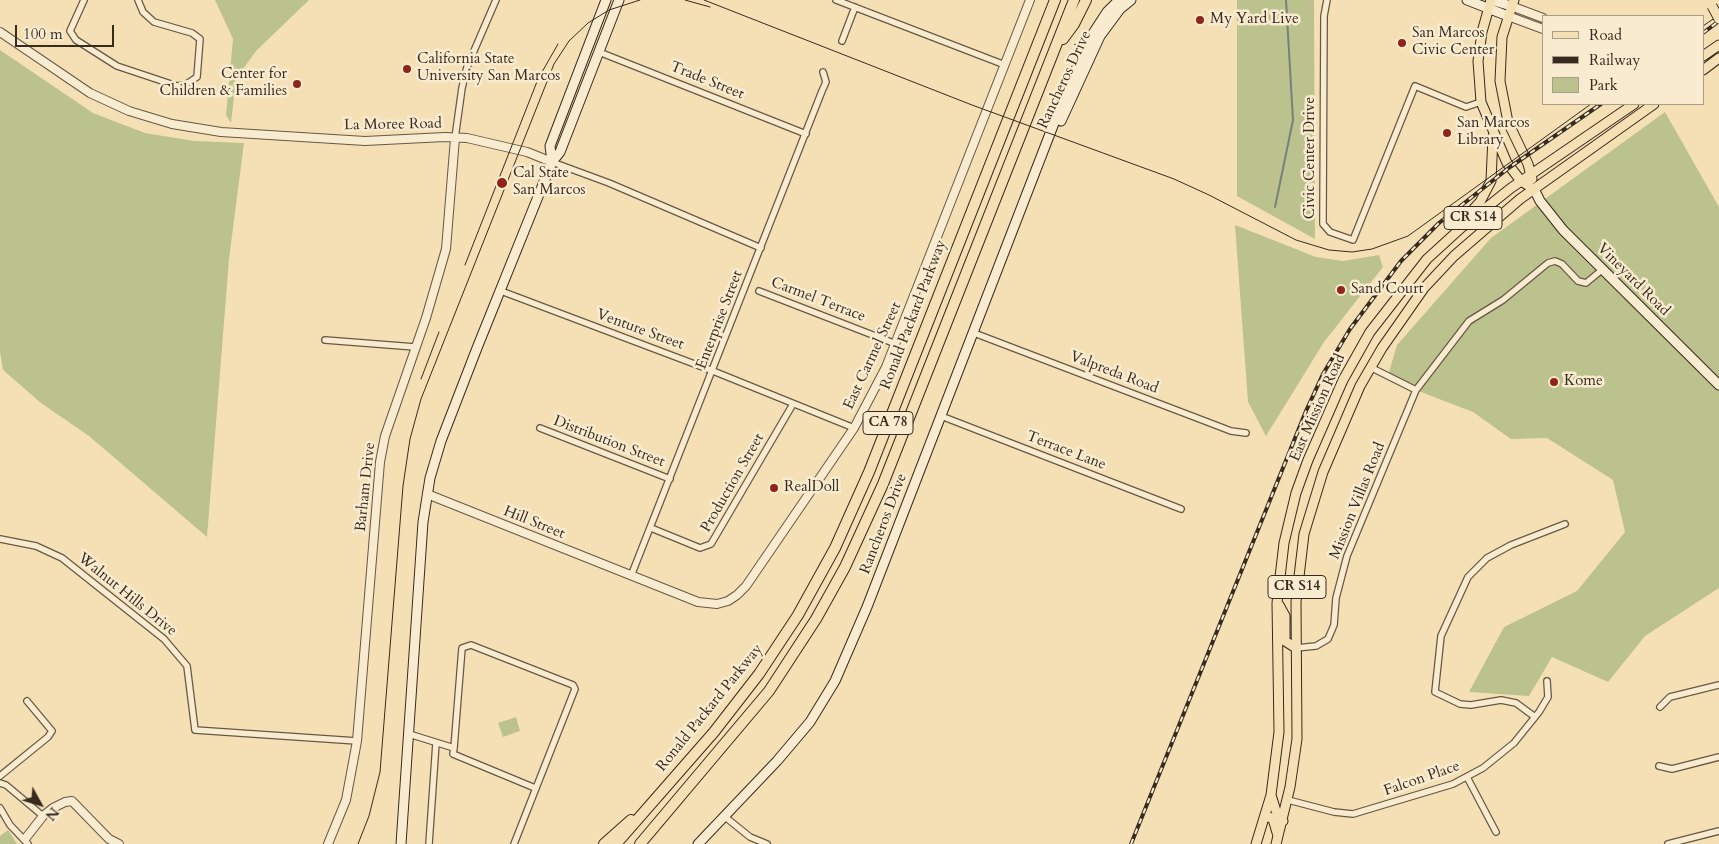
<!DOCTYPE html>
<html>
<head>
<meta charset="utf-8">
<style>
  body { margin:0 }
  #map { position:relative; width:1719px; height:844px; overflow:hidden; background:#f5e0b5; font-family:Cardo,serif }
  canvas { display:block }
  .legend { position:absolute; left:1542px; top:15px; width:162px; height:90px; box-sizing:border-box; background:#f8ebcf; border:1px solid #ab9e88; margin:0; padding:6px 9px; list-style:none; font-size:15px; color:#372a1e }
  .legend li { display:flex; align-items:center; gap:10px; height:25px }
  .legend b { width:25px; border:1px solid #ab9e88 }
  .north { position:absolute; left:15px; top:779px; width:50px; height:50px; -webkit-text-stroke:4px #f8ebcf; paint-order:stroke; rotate:129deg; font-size:14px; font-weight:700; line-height:20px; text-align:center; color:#372a1e }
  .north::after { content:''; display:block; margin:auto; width:18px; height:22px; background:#372a1e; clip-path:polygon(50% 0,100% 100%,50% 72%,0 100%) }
  .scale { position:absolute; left:15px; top:25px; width:99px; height:22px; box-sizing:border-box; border:2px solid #372a1e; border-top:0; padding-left:6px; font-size:15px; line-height:18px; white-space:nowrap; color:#372a1e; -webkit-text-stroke:4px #f8ebcf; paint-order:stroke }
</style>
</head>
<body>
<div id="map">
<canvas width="1719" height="844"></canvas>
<ul class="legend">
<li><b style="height:6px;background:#f5e0b5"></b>Road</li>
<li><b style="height:6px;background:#372a1e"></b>Railway</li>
<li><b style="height:14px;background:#bcc28d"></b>Park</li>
</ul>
<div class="north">N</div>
<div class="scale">100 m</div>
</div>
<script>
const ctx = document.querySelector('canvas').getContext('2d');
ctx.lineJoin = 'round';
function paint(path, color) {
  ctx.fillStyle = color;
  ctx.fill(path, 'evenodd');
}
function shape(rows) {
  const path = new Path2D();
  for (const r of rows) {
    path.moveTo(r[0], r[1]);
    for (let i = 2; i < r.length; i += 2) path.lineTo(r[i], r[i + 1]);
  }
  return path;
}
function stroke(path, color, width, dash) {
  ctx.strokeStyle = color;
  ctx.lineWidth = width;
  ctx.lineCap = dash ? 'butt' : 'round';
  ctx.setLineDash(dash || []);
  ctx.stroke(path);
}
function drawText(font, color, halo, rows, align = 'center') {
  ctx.font = font + ' Cardo,serif';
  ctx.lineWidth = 5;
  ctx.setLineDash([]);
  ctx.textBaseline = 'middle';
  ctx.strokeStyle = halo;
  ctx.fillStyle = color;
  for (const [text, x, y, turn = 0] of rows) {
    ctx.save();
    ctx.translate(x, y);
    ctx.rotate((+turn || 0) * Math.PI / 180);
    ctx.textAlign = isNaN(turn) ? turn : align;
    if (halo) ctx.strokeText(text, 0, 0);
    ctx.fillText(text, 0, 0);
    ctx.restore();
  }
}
paint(shape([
  [215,0,309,0,256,51,236,79,231,123,226,115,233,39],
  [1237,0,1314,0,1315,239,1237,196],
  [0,50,93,113,145,133,194,141,244,143,229,259,207,537,89,436,41,403,3,370,0,352],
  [1665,112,1719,207,1719,588,1645,636,1608,682,1552,657,1529,696,1469,692,1504,627,1577,591,1625,532,1613,480,1547,438,1511,439,1473,412,1387,379,1397,345,1491,238],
  [1235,225,1316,257,1343,261,1379,255,1383,267,1324,342,1266,436,1248,402],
  [516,717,520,731,503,737,498,723],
  [8,830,17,844,0,844,0,836]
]), '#bcc28d');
stroke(shape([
  [1275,207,1293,120,1286,0]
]), '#77807b', 2);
const minor = shape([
  [84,0,70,31,76,40,117,66,177,86,185,85,197,77,200,39,192,33,154,22,143,12,138,0],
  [836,0,1005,65],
  [1327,0,1324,16,1323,217,1323,224,1330,232,1353,240,1415,86,1466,107,1481,102],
  [842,41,855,7],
  [599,52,806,134],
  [455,138,462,88,467,67,496,0],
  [552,162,609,183,761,248],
  [501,291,713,371,854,428],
  [759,291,896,344],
  [974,333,1197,418,1231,431,1246,433],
  [325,340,415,347],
  [1416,390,1469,321,1503,300,1548,263,1555,261,1562,264,1578,281,1586,283,1603,269],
  [941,416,1181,509],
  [540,428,670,479],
  [651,528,700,548,711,544,793,404],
  [0,539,36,546,62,558,164,639,187,666,195,730,357,741],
  [631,576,822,91,826,82,823,72],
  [1296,648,1316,646,1328,639,1334,625,1336,598,1347,556,1416,390,1370,367],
  [1660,707,1670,697,1719,685],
  [1535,717,1516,703,1501,700,1471,705,1460,704,1435,692,1441,636,1468,577,1487,558,1511,545,1565,524],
  [409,734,454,748,462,648,471,645,573,685,575,689,514,844],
  [454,748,453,754,535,788],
  [1659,766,1672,769,1719,757],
  [0,776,48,737,52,731,27,701],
  [1467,777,1496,832],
  [0,783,6,785,43,816],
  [1288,800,1334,812,1353,814,1453,784,1483,768,1514,743,1539,712,1548,697,1547,681],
  [0,808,10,825,28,844],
  [724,816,750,837,767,844],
  [429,844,436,743],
  [1668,844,1719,831]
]);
const tertiary = shape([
  [1511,6,1543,18],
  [1508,16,1543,29],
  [0,32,90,93,129,111,172,124,221,132,365,141,445,137,467,138,527,152,552,162],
  [427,494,698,602,717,604,728,601,737,595,746,586,854,428,886,367,1030,0],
  [25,839,43,816,53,808,65,802,72,801,109,839,119,844],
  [328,844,346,800,357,741,380,462,385,436,426,318,446,249,455,138]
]);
const secondary = shape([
  [1467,0,1508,16],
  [1491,0,1511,6],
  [1061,121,1100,36,1120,9,1131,0],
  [552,162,550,146,606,0],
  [1534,189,1540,201,1563,230,1719,385],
  [401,844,423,522,430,478,441,441,477,348,552,162,560,152,619,0],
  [698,844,777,761,810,722,835,681,867,607,1068,87,1092,35,1107,12,1119,0]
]);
const primary = shape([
  [1491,0,1482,32,1478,61,1481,102,1507,163,1521,181,1534,189],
  [1514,0,1502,37,1500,81,1508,122,1528,164,1532,179],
  [1703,56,1719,45],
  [1703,70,1719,58],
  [1466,217,1480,202,1491,181,1493,136],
  [1279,605,1285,616,1285,641,1296,648],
  [1271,795,1276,811,1283,821],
  [1265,815,1273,819,1278,836],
  [1256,844,1271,795,1279,732,1277,603,1284,543,1296,493,1308,460,1343,380,1370,332,1427,259,1461,228,1511,188,1634,104],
  [1276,844,1290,787,1297,739,1296,602,1304,534,1323,472,1360,386,1382,348,1424,288,1454,256,1520,199,1654,104]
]);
const motorway = shape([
  [1063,39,1074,24,1086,0],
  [604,844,631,820],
  [616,844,714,732,759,674,798,615,835,548,869,472,1055,0],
  [640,844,769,691,816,619,845,567,883,484,1074,0]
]);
stroke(minor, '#665844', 8);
stroke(tertiary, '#665844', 10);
stroke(secondary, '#372a1e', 11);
stroke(primary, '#372a1e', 11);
stroke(motorway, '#372a1e', 12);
stroke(minor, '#f8ebcf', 5.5);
stroke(tertiary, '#f8ebcf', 8);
stroke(secondary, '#f8ebcf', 9);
stroke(primary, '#f5e0b5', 9);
stroke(motorway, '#f5e0b5', 10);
stroke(shape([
  [685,0,710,7],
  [704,0,972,105,1174,179,1209,195,1296,240,1329,250,1352,252,1372,249,1408,236,1591,104],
  [1703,26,1719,15],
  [465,265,538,79,558,44],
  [421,379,439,332],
  [358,844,369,816,380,772,403,486,410,439,421,399,554,64,569,41,588,23,609,10,640,0]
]), '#372a1e', 1);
const rail = shape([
  [1703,33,1719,21],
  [1131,844,1306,411,1323,374,1350,329,1401,261,1439,223,1510,167,1601,104]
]);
stroke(rail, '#372a1e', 4);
stroke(rail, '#f8ebcf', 2, [5.5]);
const primaryBridge = shape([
  [1712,6,1719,19]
]);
stroke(primaryBridge, '#372a1e', 11, []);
stroke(primaryBridge, '#f5e0b5', 9);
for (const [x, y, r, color] of [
  [1200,20,5,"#8f2418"],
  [1402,43,5,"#8f2418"],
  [407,69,5,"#8f2418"],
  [297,84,5,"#8f2418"],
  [1447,133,5,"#8f2418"],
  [502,183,6,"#8f2418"],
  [1341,290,5,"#8f2418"],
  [1554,382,5,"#8f2418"],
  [774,488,5,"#8f2418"]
]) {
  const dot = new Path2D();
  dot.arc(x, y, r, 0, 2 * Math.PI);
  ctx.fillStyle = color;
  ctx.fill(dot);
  stroke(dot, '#f8ebcf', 2);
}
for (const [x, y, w] of [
  [1473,218,58],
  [888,423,50],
  [1297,587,58]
]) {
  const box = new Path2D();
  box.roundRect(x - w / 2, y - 11.5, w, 23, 4);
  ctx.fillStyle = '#f8ebcf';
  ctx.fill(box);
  stroke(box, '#372a1e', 1);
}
drawText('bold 14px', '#372a1e', null, [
  ["CR S14",1473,218],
  ["CA 78",888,423],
  ["CR S14",1297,587]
]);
drawText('15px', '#372a1e', '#f8ebcf', [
  ["My Yard Live",1210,20],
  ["San Marcos",1412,34],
  ["Civic Center",1412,51],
  ["California State",417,60],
  ["University San Marcos",417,77],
  ["Center for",287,75,"right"],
  ["Children & Families",287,92,"right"],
  ["San Marcos",1457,124],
  ["Library",1457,141],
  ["Cal State",513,174],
  ["San Marcos",513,191],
  ["Sand Court",1351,290],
  ["Kome",1564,382],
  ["RealDoll",784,488]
], 'left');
drawText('15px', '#372a1e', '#f8ebcf', [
  ["Rancheros Drive",1065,80,-65],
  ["Trade Street",707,81,22],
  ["La Moree Road",393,125,-1],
  ["Civic Center Drive",1311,158,-90],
  ["Vineyard Road",1633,280,45],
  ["Carmel Terrace",818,300,21],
  ["Ronald Packard Parkway",914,315,-69],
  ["Enterprise Street",720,320,-69],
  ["Venture Street",640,330,20],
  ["East Carmel Street",873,356,-65],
  ["Valpreda Road",1114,373,21],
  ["East Mission Road",1318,408,-66],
  ["Distribution Street",609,442,21],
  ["Terrace Lane",1066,451,21],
  ["Production Street",733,483,-60],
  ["Barham Drive",366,487,-84],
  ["Mission Villas Road",1358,501,-68],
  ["Hill Street",534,523,22],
  ["Rancheros Drive",884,524,-69],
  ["Walnut Hills Drive",127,595,39],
  ["Ronald Packard Parkway",710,708,-51],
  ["Falcon Place",1422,779,-19]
]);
</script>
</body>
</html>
